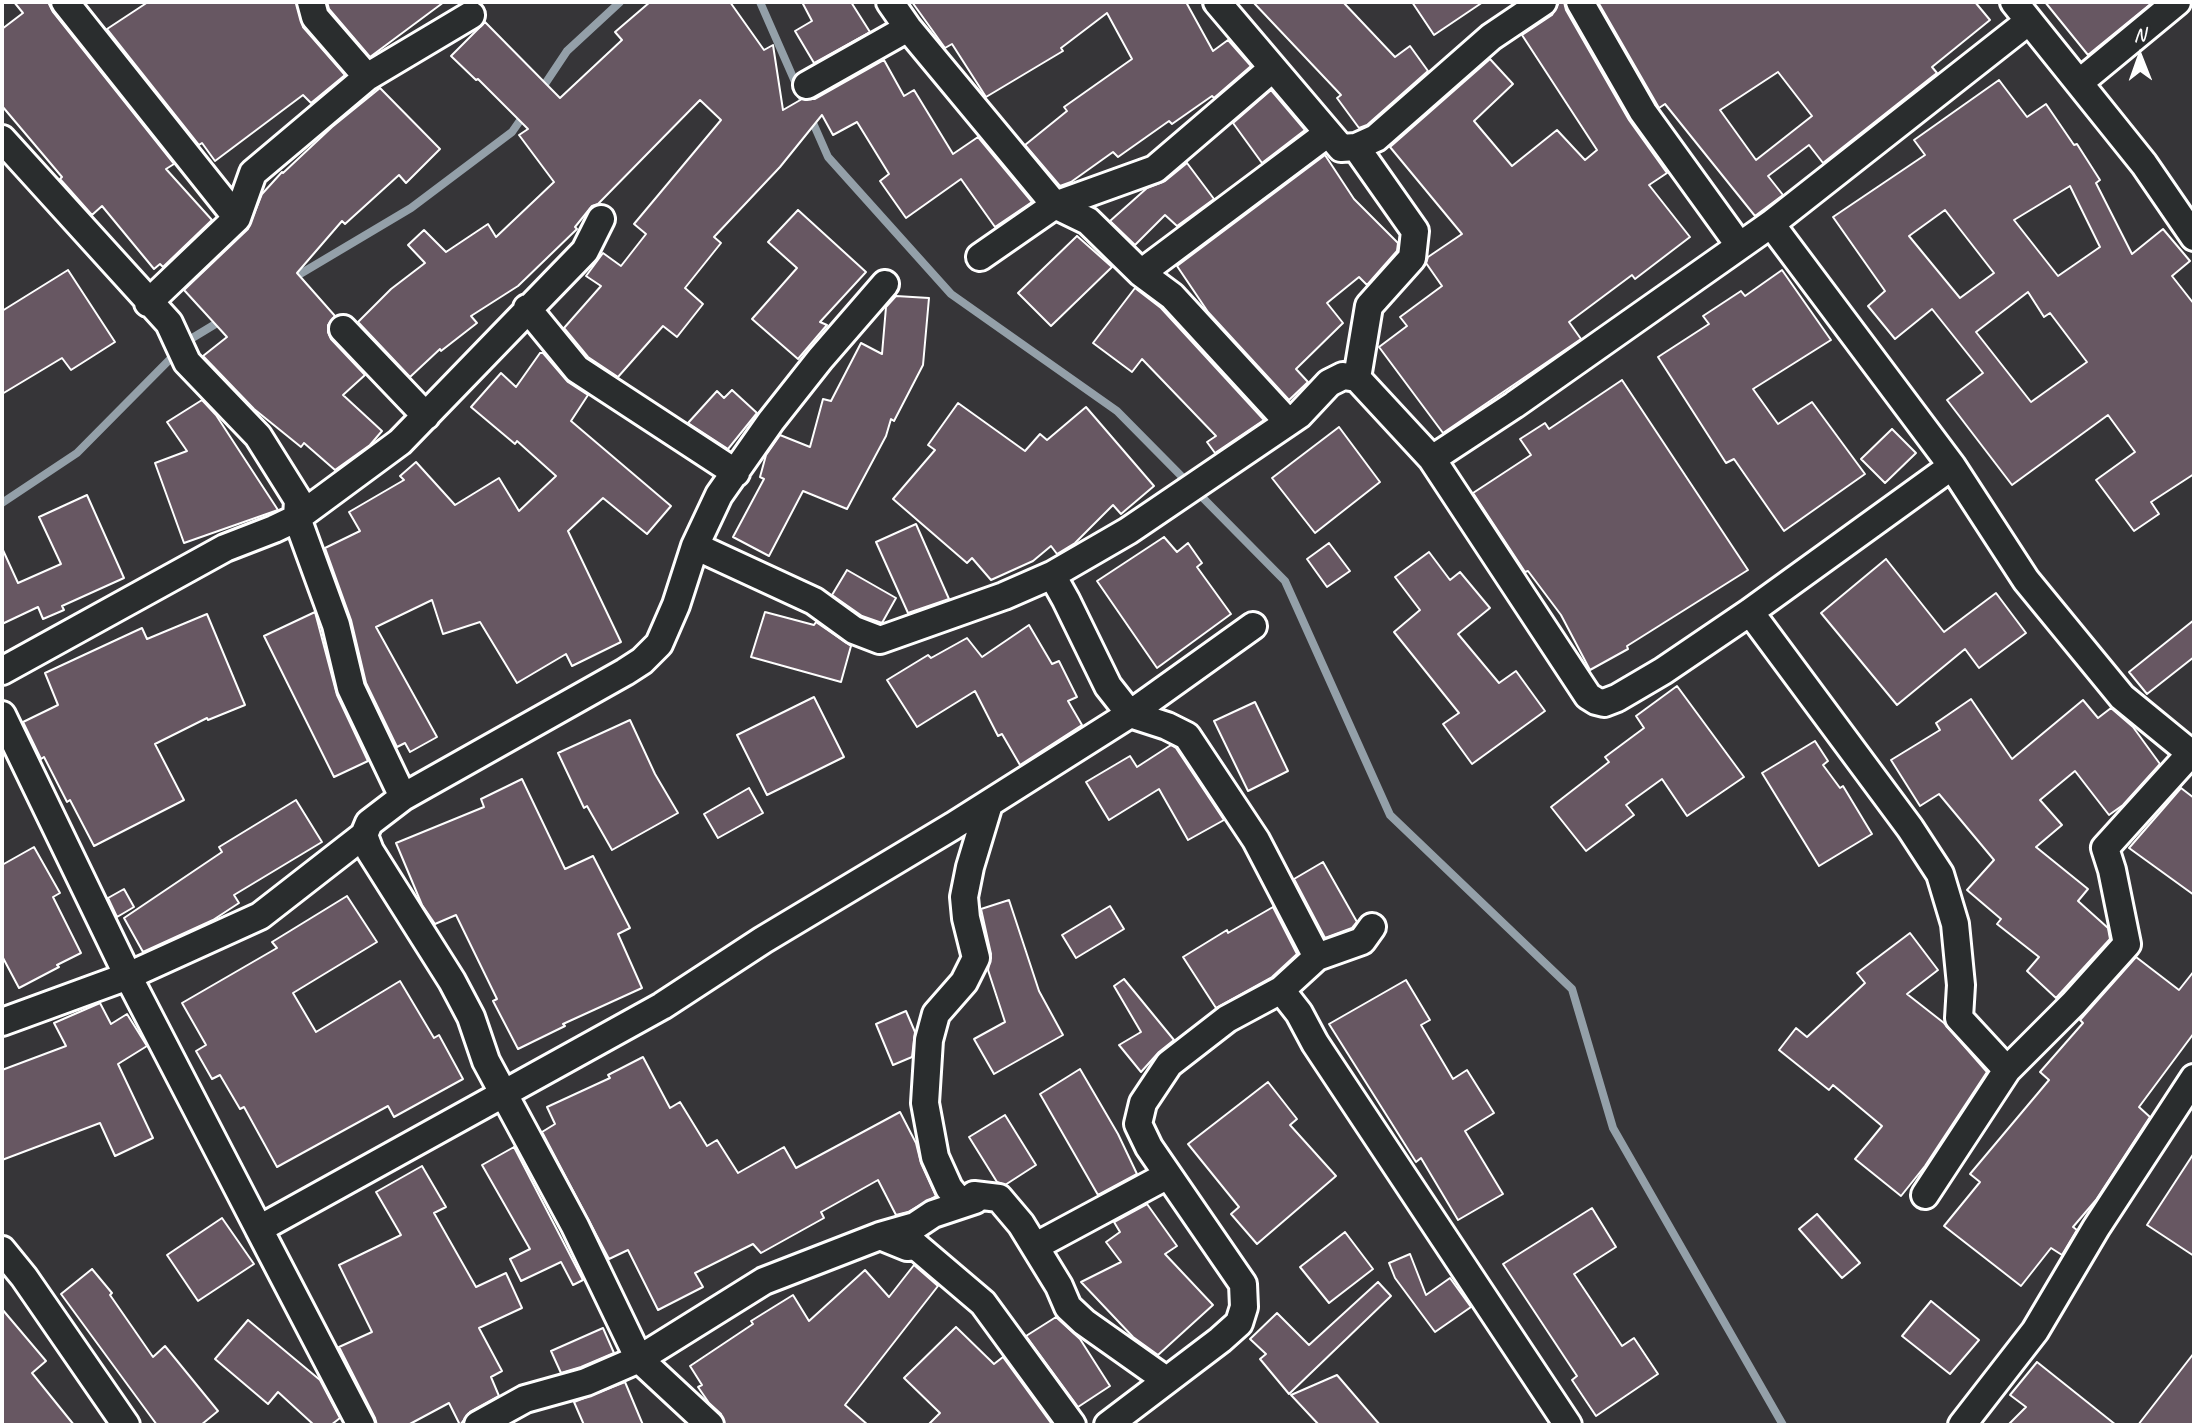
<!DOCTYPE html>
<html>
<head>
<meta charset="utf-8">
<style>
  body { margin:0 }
  #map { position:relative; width:2196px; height:1427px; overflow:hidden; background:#363538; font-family:Caveat,sans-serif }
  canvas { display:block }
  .frame { position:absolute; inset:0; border:4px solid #fff; pointer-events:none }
  .north { position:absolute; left:2105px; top:21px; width:70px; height:70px; -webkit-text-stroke:5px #2a2d2e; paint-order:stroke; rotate:359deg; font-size:19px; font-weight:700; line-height:28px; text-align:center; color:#fff }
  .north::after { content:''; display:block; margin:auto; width:24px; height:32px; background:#fff; clip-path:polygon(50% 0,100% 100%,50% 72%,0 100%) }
</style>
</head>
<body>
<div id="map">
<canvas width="2196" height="1427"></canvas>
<div class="frame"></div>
<div class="north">N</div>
</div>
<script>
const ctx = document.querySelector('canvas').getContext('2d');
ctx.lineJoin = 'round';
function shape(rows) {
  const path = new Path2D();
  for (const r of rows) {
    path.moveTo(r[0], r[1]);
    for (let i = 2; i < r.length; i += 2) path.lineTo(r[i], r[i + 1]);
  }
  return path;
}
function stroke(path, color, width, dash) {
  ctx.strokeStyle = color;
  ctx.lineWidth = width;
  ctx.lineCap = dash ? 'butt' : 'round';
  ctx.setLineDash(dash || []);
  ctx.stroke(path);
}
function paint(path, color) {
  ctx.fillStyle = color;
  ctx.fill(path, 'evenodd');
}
stroke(shape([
  [760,2,828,157,951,294,1117,411,1285,581,1390,815,1572,989,1613,1128,1783,1425],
  [541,90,567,51,620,2],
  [290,280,411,208,512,132,526,112],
  [2,503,77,453,189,340,222,320]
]), '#94a0a9', 8);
const building = shape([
  [14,2,48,2,53,12,174,164,166,169,212,220,163,267,160,264,154,269,102,206,92,215,60,179,62,177,2,106,2,29,23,13,14,2],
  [148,2,296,2,303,27,345,75,311,103,303,95,215,161,202,143,199,145,107,29,148,2],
  [327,2,444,2,370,57,329,9,327,2],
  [650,2,730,2,764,50,773,45,783,110,802,99,815,99,884,60,904,96,914,90,953,154,978,137,1032,202,995,227,961,179,906,218,880,181,889,174,857,122,833,135,822,115,780,167,714,237,721,243,685,288,703,304,677,337,663,326,618,377,588,357,564,328,601,286,586,276,603,253,621,266,646,234,634,224,721,120,700,100,598,204,592,206,575,227,577,229,518,286,471,316,477,323,441,351,440,349,410,377,358,322,391,289,425,263,408,245,424,230,446,252,488,224,496,237,554,182,519,135,528,129,478,79,476,80,451,56,485,22,560,98,622,40,615,32,650,2],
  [802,2,851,2,870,32,814,63,795,31,812,21,802,2],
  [912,2,1186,2,1213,51,1228,40,1251,66,1214,98,1212,96,1172,124,1169,121,1118,157,1113,152,1071,182,1060,186,1025,145,1067,111,1064,107,1132,59,1107,13,1061,48,1063,51,986,97,952,44,945,48,912,2],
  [1253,2,1343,2,1395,57,1410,46,1428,71,1367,125,1359,128,1337,98,1341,95,1253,2],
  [1412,2,1483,2,1434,35,1412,2],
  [1559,2,1564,2,1566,10,1629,120,1667,173,1649,185,1690,237,1635,279,1632,275,1569,322,1581,339,1443,433,1379,347,1407,326,1400,317,1442,286,1426,263,1428,257,1462,234,1390,147,1490,59,1513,84,1474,121,1512,166,1557,130,1585,160,1597,150,1522,35,1552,15,1559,2],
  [1598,2,1975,2,1990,20,1932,67,1937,73,1933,76,1823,163,1809,145,1768,176,1783,195,1755,216,1665,104,1659,108,1598,2],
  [1778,72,1812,116,1756,160,1720,110,1778,72],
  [2045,2,2153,2,2088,55,2045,2],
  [1999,80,2027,117,2046,104,2074,145,2077,144,2100,180,2096,183,2132,254,2163,229,2190,261,2172,276,2194,304,2194,474,2151,502,2159,514,2134,531,2096,480,2135,452,2108,415,2012,485,1947,400,1983,373,1932,309,1895,339,1868,306,1885,291,1833,217,1925,155,1914,140,1999,80],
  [2070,186,2100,247,2058,276,2014,220,2070,186],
  [1945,210,1994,273,1960,298,1909,236,1945,210],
  [2028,292,2044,317,2050,313,2087,362,2031,402,1976,332,2028,292],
  [380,88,440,149,406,183,399,175,345,224,342,221,297,273,335,316,328,325,328,332,331,339,365,375,343,395,382,431,370,445,335,470,304,443,301,447,254,409,203,356,227,337,184,290,248,229,262,194,282,172,283,173,332,127,380,88],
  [1271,90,1305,130,1262,163,1233,123,1271,90],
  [1325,155,1354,199,1398,243,1397,251,1367,285,1359,277,1327,303,1343,323,1296,369,1308,382,1289,400,1208,312,1177,266,1325,155],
  [1187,163,1214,199,1177,226,1165,215,1135,245,1110,221,1147,188,1165,181,1187,163],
  [798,210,866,272,820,322,827,325,798,359,752,319,797,268,768,242,798,210],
  [1077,236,1112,267,1051,326,1018,293,1077,236],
  [68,270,115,342,71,370,62,358,2,394,2,311,68,270],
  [1782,270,1831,340,1753,389,1778,424,1812,402,1865,474,1784,531,1734,459,1726,463,1658,357,1709,324,1703,316,1741,291,1745,296,1782,270],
  [1135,288,1161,308,1264,420,1215,453,1207,442,1216,436,1142,359,1132,372,1093,343,1135,288],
  [896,296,929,298,923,365,894,421,891,419,886,436,847,509,803,491,769,556,733,537,764,479,760,477,766,455,780,435,810,447,823,399,831,401,861,343,882,354,886,307,896,296],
  [540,353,543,353,568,382,588,395,571,421,671,506,647,534,603,498,568,531,621,642,572,666,566,654,517,683,480,622,443,634,432,600,376,627,437,737,410,752,405,743,397,747,366,683,351,620,325,548,360,531,349,512,404,480,400,476,416,462,455,505,499,478,519,511,556,476,517,441,515,444,471,407,501,373,516,387,540,353],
  [1622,380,1748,570,1627,646,1628,649,1590,670,1561,615,1528,571,1525,572,1473,493,1531,455,1520,439,1545,423,1549,429,1622,380],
  [732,390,757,413,728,449,688,423,717,391,724,398,732,390],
  [202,400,216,415,278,510,184,543,155,463,187,451,167,422,202,400],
  [958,403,1025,451,1040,434,1047,440,1086,407,1154,486,1121,514,1113,505,1075,543,1057,554,1051,546,1033,561,991,580,972,558,967,563,893,499,935,450,928,445,958,403],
  [1339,427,1380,482,1315,533,1272,478,1339,427],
  [1892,429,1916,453,1885,483,1861,459,1892,429],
  [87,495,124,578,62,606,64,610,43,619,38,607,2,624,2,548,18,583,61,564,39,517,87,495],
  [916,524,949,599,908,613,876,542,916,524],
  [1164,537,1177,552,1188,543,1202,563,1197,567,1231,614,1157,668,1097,581,1164,537],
  [1329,543,1350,571,1327,587,1307,559,1329,543],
  [1429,552,1450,580,1460,572,1490,608,1458,634,1499,683,1516,671,1545,711,1472,764,1443,724,1459,713,1394,632,1420,610,1395,577,1429,552],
  [1886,559,1944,632,1996,593,2026,633,1979,668,1965,649,1897,705,1821,613,1886,559],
  [847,570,896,598,882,623,862,616,832,595,847,570],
  [315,612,337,695,368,761,334,777,264,636,315,612],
  [765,612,814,625,816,622,851,646,841,682,751,657,765,612],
  [207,614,245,705,208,720,207,718,155,744,184,800,94,846,70,800,67,802,44,757,41,759,23,722,58,705,45,673,142,628,147,639,207,614],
  [2194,620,2194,657,2147,694,2129,672,2194,620],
  [1029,625,1052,664,1059,661,1077,697,1068,701,1082,725,1020,765,1002,734,998,736,975,691,917,727,887,680,928,655,931,658,967,638,982,657,1029,625],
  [1677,686,1744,777,1687,816,1662,779,1626,805,1634,815,1586,851,1551,807,1609,762,1605,757,1644,728,1636,716,1677,686],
  [814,697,844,757,767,795,737,735,814,697],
  [1971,699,2012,759,2083,700,2098,718,2111,708,2133,727,2160,764,2123,805,2109,815,2075,771,2040,800,2062,825,2036,847,2088,889,2078,901,2108,928,2110,939,2056,998,2027,971,2039,957,1997,924,2001,919,1967,890,1994,860,1939,794,1920,806,1891,760,1940,730,1936,723,1971,699],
  [1255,702,1288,771,1248,791,1214,721,1255,702],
  [630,720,655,774,678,813,612,850,587,806,584,808,558,753,630,720],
  [1815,741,1828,761,1823,765,1840,788,1843,786,1872,834,1819,866,1762,773,1815,741],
  [1171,745,1176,748,1224,820,1188,840,1159,789,1109,820,1086,782,1130,756,1137,767,1171,745],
  [522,779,565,869,593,856,630,928,618,934,642,988,563,1024,565,1026,518,1049,493,1001,497,999,456,915,435,924,422,905,396,843,484,807,481,799,522,779],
  [749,788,763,813,718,838,704,814,749,788],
  [2181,788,2194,798,2194,895,2129,848,2181,788],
  [296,800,322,842,234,895,239,903,213,920,143,952,124,918,222,852,219,847,296,800],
  [34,847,60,893,53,897,81,953,57,965,59,967,19,988,2,956,2,865,34,847],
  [1323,862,1357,922,1352,928,1325,938,1294,879,1323,862],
  [124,889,134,907,117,917,108,898,124,889],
  [347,896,377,942,293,993,316,1032,400,981,434,1038,439,1035,463,1079,394,1117,388,1106,277,1167,244,1107,240,1109,220,1075,212,1079,196,1051,206,1045,182,1003,277,948,272,942,347,896],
  [1009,900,1039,991,1063,1035,994,1074,974,1039,1005,1022,988,970,991,954,981,909,1009,900],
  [1110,906,1124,929,1076,958,1062,935,1110,906],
  [1273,907,1297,954,1272,977,1216,1008,1183,957,1227,930,1228,933,1273,907],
  [1910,933,1938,970,1907,994,1944,1023,1987,1072,1925,1166,1901,1196,1855,1159,1882,1126,1833,1085,1829,1090,1779,1050,1796,1028,1807,1037,1865,983,1857,973,1910,933],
  [2136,957,2179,990,2194,971,2194,1033,2139,1107,2150,1117,2096,1200,2073,1227,2077,1230,2062,1255,2051,1248,2021,1286,1944,1226,1980,1182,1970,1174,2049,1080,2040,1072,2083,1023,2080,1020,2136,957],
  [1124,979,1174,1040,1159,1052,1141,1072,1119,1045,1141,1032,1114,986,1124,979],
  [1406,980,1430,1020,1421,1025,1453,1079,1467,1070,1494,1113,1465,1131,1503,1194,1458,1220,1421,1158,1416,1162,1329,1024,1406,980],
  [100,1003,111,1024,127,1014,147,1046,118,1064,153,1138,115,1156,100,1123,2,1160,2,1070,66,1046,54,1023,100,1003],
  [906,1011,915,1032,912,1057,893,1065,876,1024,906,1011],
  [643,1057,670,1108,680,1102,707,1146,717,1140,738,1173,784,1147,796,1168,900,1112,916,1143,921,1163,936,1196,908,1212,896,1215,878,1180,821,1212,824,1218,761,1253,753,1244,695,1273,703,1287,658,1310,628,1250,609,1259,542,1132,555,1124,547,1107,610,1078,608,1075,643,1057],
  [1080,1069,1118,1134,1137,1174,1098,1195,1040,1094,1080,1069],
  [1268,1082,1297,1119,1290,1125,1336,1176,1257,1244,1231,1214,1239,1207,1188,1144,1268,1082],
  [1005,1115,1036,1165,1005,1185,997,1182,969,1137,1005,1115],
  [514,1147,583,1280,573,1285,561,1262,521,1281,510,1259,530,1249,482,1165,514,1147],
  [2194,1153,2194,1256,2147,1225,2194,1153],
  [422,1166,446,1207,434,1213,476,1287,506,1273,522,1308,479,1328,502,1371,491,1377,499,1396,470,1412,460,1425,449,1403,408,1425,377,1425,375,1418,339,1347,372,1332,339,1265,401,1235,376,1192,422,1166],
  [1147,1204,1177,1246,1165,1254,1213,1305,1158,1355,1133,1337,1081,1282,1121,1262,1106,1242,1120,1232,1114,1222,1147,1204],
  [1592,1208,1616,1247,1574,1274,1622,1346,1634,1338,1658,1374,1596,1416,1572,1380,1577,1376,1503,1264,1592,1208],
  [1817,1214,1860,1263,1842,1278,1799,1229,1817,1214],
  [222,1218,254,1264,198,1301,167,1255,222,1218],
  [1345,1232,1373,1269,1329,1303,1300,1267,1345,1232],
  [1410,1254,1426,1295,1450,1278,1471,1307,1435,1332,1395,1278,1389,1263,1410,1254],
  [914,1265,938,1286,845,1405,868,1425,725,1425,721,1414,709,1403,698,1387,702,1385,690,1366,753,1324,751,1321,793,1295,809,1321,865,1270,889,1297,914,1265],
  [92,1269,112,1293,110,1295,153,1357,165,1346,218,1411,201,1425,157,1425,61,1294,92,1269],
  [1378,1282,1391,1296,1289,1394,1260,1359,1266,1354,1250,1339,1277,1313,1309,1345,1378,1282],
  [1931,1301,1979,1340,1950,1374,1902,1336,1931,1301],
  [2,1309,46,1361,32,1373,74,1425,2,1425,2,1309],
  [1056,1317,1080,1339,1110,1386,1078,1407,1026,1336,1056,1317],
  [248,1320,320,1380,340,1418,331,1425,314,1425,278,1392,268,1404,215,1359,248,1320],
  [956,1327,994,1364,1003,1357,1051,1423,1048,1425,928,1425,940,1413,904,1378,956,1327],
  [603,1328,614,1353,581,1367,561,1373,551,1351,603,1328],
  [2194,1353,2194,1425,2138,1425,2194,1353],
  [2037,1362,2116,1425,2008,1425,2026,1407,2010,1395,2037,1362],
  [1337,1375,1380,1425,1319,1425,1291,1395,1337,1375],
  [625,1382,643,1425,584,1425,574,1402,625,1382]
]);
paint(building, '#675762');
stroke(building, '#fff', 2);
const minor = shape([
  [65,2,237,218],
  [311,2,315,17,367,77],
  [890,2,908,28,1055,205,1088,221,1141,273,1172,296,1288,422],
  [1217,2,1341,148,1356,147,1376,138,1491,37,1543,2],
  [1580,2,1643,112,1739,245],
  [2014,2,2144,164,2194,237],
  [2079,83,2177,2],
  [807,85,908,28],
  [2,139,169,323,187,362,258,436,298,500,297,518,336,625,351,688,403,797],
  [1356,147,1415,231,1412,258,1369,306,1357,378],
  [1771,224,1952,466,2026,580,2122,697,2194,756],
  [980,257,1055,205,1155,169,1273,68],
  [1141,273,1328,133],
  [148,303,237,218,253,173,367,77,471,15],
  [527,308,577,369,736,473],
  [343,329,426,416],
  [1432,459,1588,696,1596,701,1604,703,1617,698,1663,671,1750,612,1952,466],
  [695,546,814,601,854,630,880,640,1004,596,1052,575],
  [1750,612,1910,828,1940,874,1955,924,1961,985,1959,1018,2007,1070],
  [2,671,225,548,274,529,297,518,400,442,585,251,601,219],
  [1130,714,1167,726,1187,736,1256,840,1317,957],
  [1130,714,1253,626],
  [2,715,128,976,259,1229],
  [1281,990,1299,1013,1315,1043,1568,1425],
  [2,1022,128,976,260,916,364,835],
  [1925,1195,2007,1070,2074,1003,2127,944,2112,870,2105,848,2191,753],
  [962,1204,949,1188,935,1157,925,1103,929,1040,936,1014,964,982,976,958,966,918,964,897,970,867,989,804],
  [880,1236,907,1247,916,1246,983,1303,1072,1425],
  [1036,1246,1168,1175],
  [2,1250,24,1277,126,1425],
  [361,1425,259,1229,662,1006,763,940,953,826,1130,714,1108,686,1066,600,1052,575,1128,531,1299,415,1329,383,1343,376,1357,378,1432,459,1514,405,1771,224,2029,21],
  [478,1425,525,1399,586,1382,639,1359,764,1281,880,1236,915,1226,933,1214,975,1200,974,1195,999,1198,1021,1224,1059,1286,1068,1307,1084,1322,1166,1380],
  [710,1425,639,1359,575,1226,486,1061,471,1017,452,981,370,851,364,835,369,823,403,797,625,672,642,661,659,644,676,605,695,546,719,495,771,421,820,359,885,284],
  [1108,1425,1220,1340,1239,1323,1244,1307,1243,1284,1149,1147,1138,1124,1143,1103,1169,1064,1227,1019,1281,990,1317,957,1362,941,1372,927],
  [1962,1425,2035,1331,2096,1228,2194,1078]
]);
stroke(minor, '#fff', 32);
stroke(minor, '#2a2d2e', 26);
</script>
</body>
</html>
